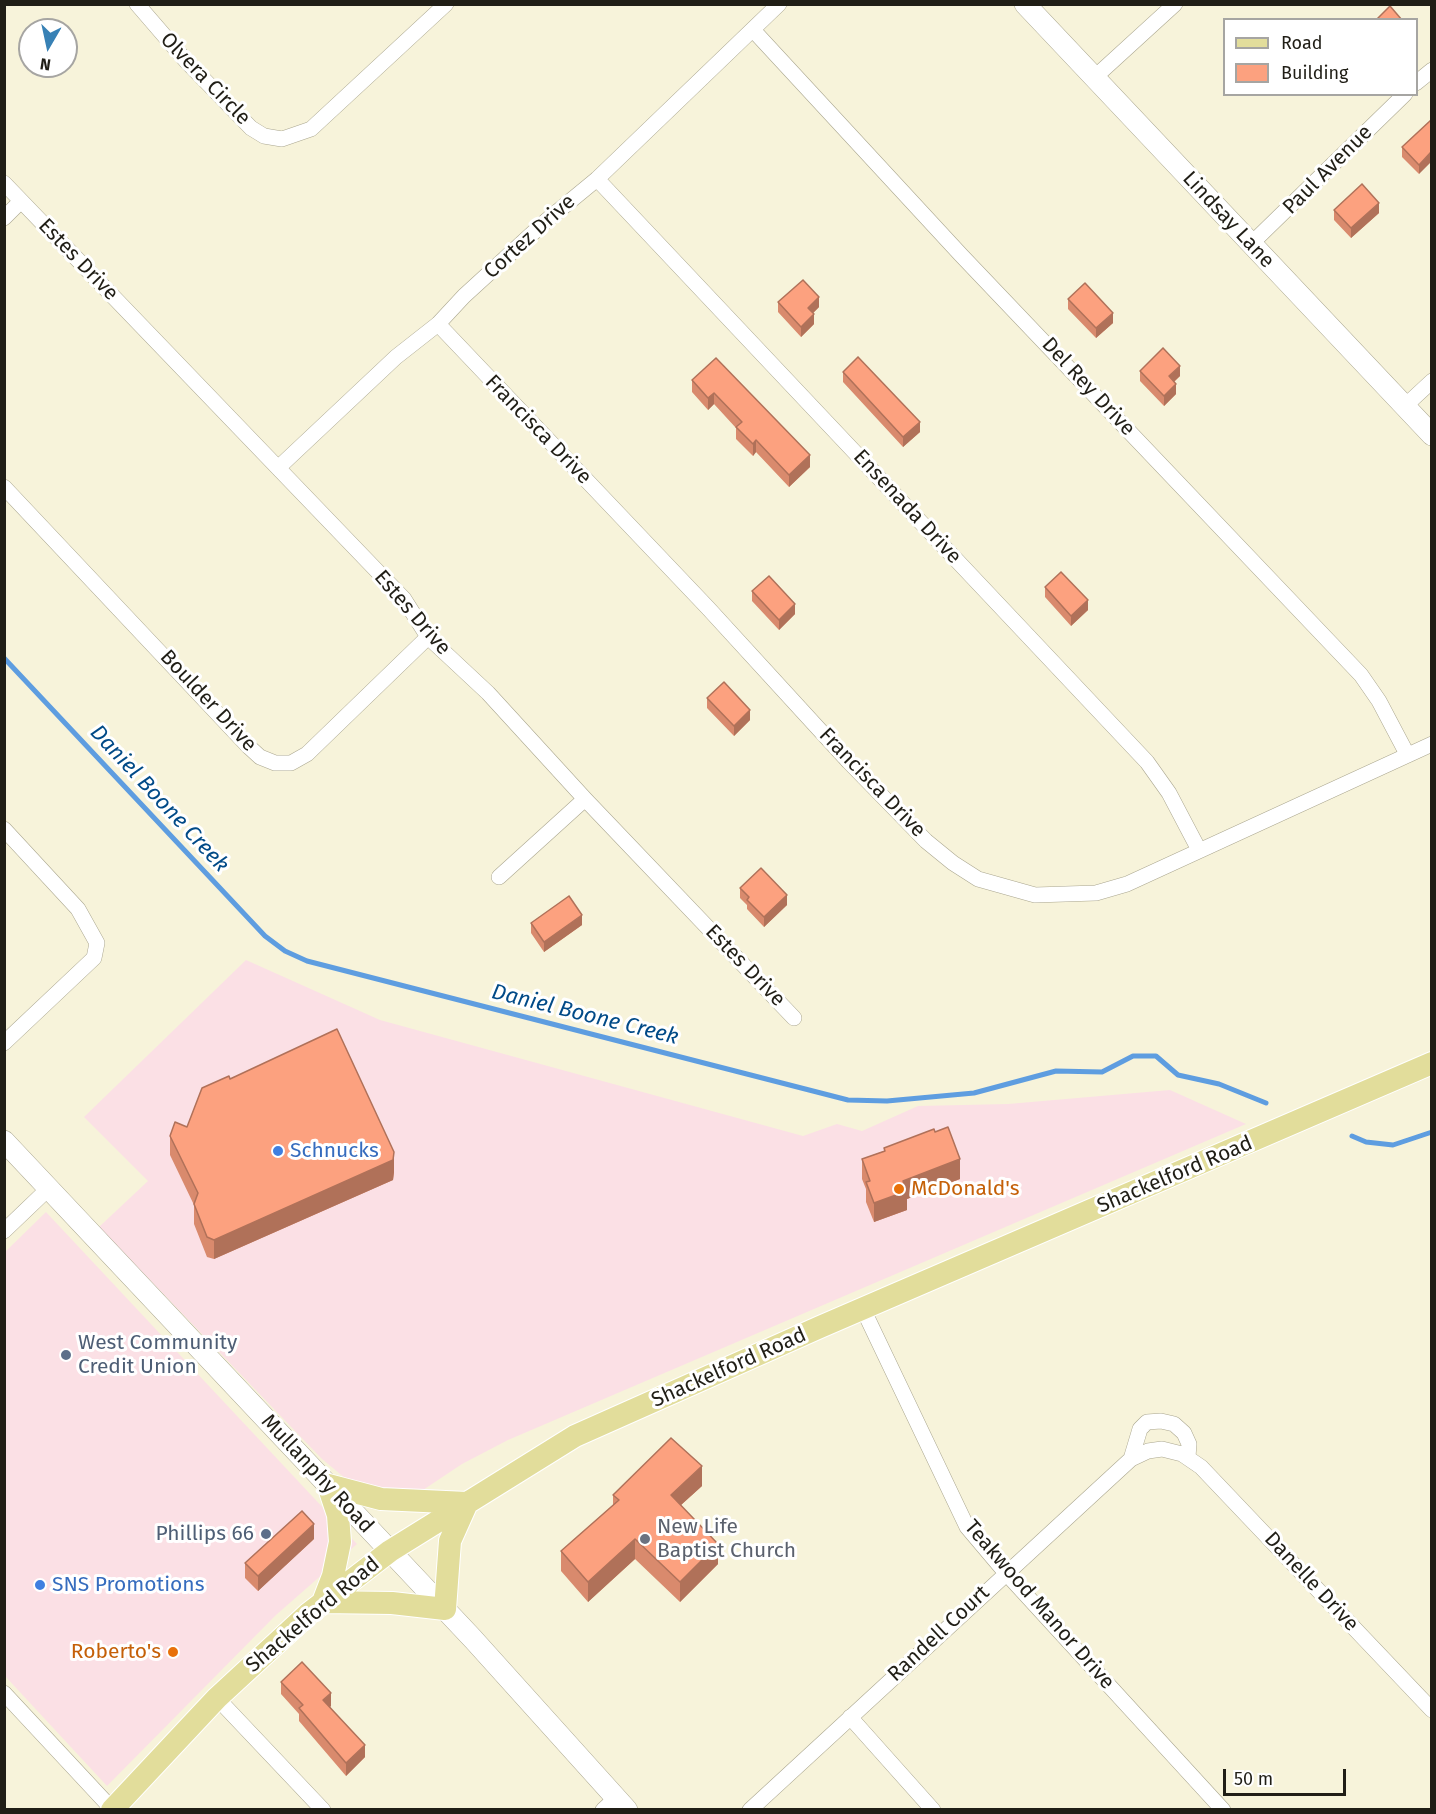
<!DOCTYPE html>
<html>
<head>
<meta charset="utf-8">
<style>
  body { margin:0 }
  #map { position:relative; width:1436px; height:1814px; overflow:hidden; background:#f7f3da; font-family:"Fira Sans",sans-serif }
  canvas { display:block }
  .frame { position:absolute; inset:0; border:6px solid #201e16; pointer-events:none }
  .legend { position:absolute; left:1223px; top:18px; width:195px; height:78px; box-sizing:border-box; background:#fff; border:2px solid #a6a5a2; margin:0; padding:8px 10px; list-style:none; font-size:18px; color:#201e16 }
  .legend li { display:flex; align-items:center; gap:12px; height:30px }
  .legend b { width:30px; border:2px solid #a6a5a2 }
  .north { position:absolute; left:18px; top:18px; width:60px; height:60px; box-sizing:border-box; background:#fff; border:2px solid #a6a5a2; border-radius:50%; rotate:189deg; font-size:16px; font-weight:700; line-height:24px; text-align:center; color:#201e16 }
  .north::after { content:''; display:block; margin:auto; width:21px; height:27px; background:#3881b5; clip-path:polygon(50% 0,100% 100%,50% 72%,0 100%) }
  .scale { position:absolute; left:1223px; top:1769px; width:123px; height:27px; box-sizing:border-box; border:3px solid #201e16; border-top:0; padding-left:8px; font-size:18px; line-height:21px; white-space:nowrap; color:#201e16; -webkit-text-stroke:4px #fff; paint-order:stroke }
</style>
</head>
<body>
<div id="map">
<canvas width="1436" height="1814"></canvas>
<div class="frame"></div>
<ul class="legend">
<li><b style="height:8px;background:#e2dd9b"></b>Road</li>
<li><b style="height:16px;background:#fca17f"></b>Building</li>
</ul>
<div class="north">N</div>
<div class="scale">50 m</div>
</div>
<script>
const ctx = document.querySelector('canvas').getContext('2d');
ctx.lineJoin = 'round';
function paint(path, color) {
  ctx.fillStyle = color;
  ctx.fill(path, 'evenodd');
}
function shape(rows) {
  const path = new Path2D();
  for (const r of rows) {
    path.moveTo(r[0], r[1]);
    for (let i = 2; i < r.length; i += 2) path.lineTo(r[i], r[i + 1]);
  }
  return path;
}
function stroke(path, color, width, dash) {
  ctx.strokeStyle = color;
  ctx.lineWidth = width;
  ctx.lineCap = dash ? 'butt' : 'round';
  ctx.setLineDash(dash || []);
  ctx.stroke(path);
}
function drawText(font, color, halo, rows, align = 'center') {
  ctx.font = font + ' "Fira Sans",sans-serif';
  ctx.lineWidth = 6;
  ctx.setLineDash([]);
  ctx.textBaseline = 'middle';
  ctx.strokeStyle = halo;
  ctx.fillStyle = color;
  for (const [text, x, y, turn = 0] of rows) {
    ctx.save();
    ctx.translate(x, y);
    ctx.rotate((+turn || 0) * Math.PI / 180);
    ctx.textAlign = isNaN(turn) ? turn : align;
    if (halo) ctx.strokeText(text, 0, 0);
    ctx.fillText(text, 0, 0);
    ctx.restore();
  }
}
paint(shape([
  [246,960,380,1020,803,1136,837,1124,862,1131,918,1106,1008,1104,1170,1090,1246,1124,508,1440,462,1464,423,1490,357,1488,322,1459,99,1227,148,1181,84,1117],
  [46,1212,357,1544,276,1615,107,1786,5,1676,5,1252]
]), '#fbe0e5');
stroke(shape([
  [4,658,265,936,285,951,307,961,848,1100,887,1101,974,1093,1056,1071,1102,1072,1133,1056,1156,1056,1178,1075,1219,1084,1266,1103],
  [1352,1136,1366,1142,1393,1145,1432,1132]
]), '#5e9de0', 5);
const street = shape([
  [137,4,187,62,251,128,264,136,282,139,311,129,446,4],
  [754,31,961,255,1361,675,1379,701,1407,754],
  [1094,78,1175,4],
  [1416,83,1432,70],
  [597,179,1147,762,1169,793,1199,850],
  [4,183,404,599,428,637,488,693,585,799,794,1018],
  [4,218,21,201],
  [1251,244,1405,94],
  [438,324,708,608,849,762,926,841,953,863,978,879,1035,895,1096,893,1127,884,1432,744],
  [1405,406,1432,381],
  [278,468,396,357,438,324,464,296,546,221,597,179,779,4],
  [4,487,248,746,260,757,275,763,291,763,307,754,428,637],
  [4,829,78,909,97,943,94,958,4,1043],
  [499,877,585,799],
  [4,1231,49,1188],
  [863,1309,967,1527,1005,1572,1223,1810],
  [1131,1459,1140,1429,1147,1422,1161,1421,1174,1424,1184,1433,1189,1444,1188,1457],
  [4,1693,112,1809],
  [217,1698,323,1810],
  [850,1717,933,1810],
  [603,1810,616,1798],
  [750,1810,1131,1459,1148,1451,1162,1449,1182,1454,1201,1467,1432,1710]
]);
const secondary = shape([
  [1025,4,1432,435],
  [4,1141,473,1639,627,1810]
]);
const primary = shape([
  [328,1485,381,1499,467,1503],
  [323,1602,392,1603,445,1609,450,1541,467,1503],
  [323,1602,333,1576,340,1542,338,1515,328,1485],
  [112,1810,217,1698,308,1614,390,1551,575,1436,820,1327,1432,1063]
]);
stroke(street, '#aaa68f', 16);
stroke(secondary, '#aaa68f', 22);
stroke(primary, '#fff', 24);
stroke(street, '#fff', 15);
stroke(secondary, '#fff', 21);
stroke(primary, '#e2dd9b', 22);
paint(shape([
  [1431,120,1419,174,1402,157,1402,147],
  [1334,210,1379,213,1351,238,1334,220],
  [1068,299,1113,323,1096,338,1068,309],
  [778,302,819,307,813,313,814,324,801,337,778,312],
  [716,358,810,467,789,487,756,452,753,456,736,439,736,428,714,404,708,410,692,392,692,380],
  [1140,371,1180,376,1174,382,1176,394,1164,406,1140,381],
  [843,372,920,432,903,447,843,382],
  [1045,587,1088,610,1071,626,1045,597],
  [752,591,795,614,779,630,752,601],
  [707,698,750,720,734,736,707,708],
  [740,888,787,905,764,927,747,909,747,905,740,898],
  [531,923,582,925,544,952,531,933],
  [230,1079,394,1172,393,1180,214,1259,207,1257,194,1224,194,1205,170,1155,170,1136,187,1127],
  [884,1148,960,1179,907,1199,907,1210,874,1222,866,1202,866,1189,862,1179,862,1159,884,1151],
  [702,1486,681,1505,718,1564,680,1602,635,1559,588,1602,561,1571,561,1551,613,1505,613,1495],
  [314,1539,258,1591,245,1578,245,1563],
  [281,1682,331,1706,330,1707,365,1757,346,1776,299,1721,299,1714,281,1694]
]), '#d98a6d');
paint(shape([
  [1431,152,1431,162,1419,174,1419,165],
  [1379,203,1379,213,1351,238,1351,228],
  [819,297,819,307,808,318,808,308],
  [1113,313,1113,323,1096,338,1096,328],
  [814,314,814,324,801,337,801,327],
  [1180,366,1180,376,1169,386,1169,376],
  [1176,384,1176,394,1164,406,1164,396],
  [714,393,714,404,708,410,708,398],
  [920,422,920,432,903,447,903,437],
  [756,440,756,452,753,456,753,444],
  [810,455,810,467,789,487,789,475],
  [1088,600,1088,610,1071,626,1071,616],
  [795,604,795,614,779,630,779,620],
  [750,710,750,720,734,736,734,726],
  [787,895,787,905,764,927,764,917],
  [582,915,582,925,544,952,544,942],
  [394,1152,394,1172,393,1180,214,1259,214,1240],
  [960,1159,960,1179,907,1199,907,1210,874,1222,874,1203,903,1181],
  [702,1466,702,1486,671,1514,671,1495],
  [314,1524,314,1539,258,1591,258,1576],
  [635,1539,635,1559,588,1602,588,1582],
  [718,1544,718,1564,680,1602,680,1582],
  [331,1693,331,1706,323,1713,323,1700],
  [365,1745,365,1757,346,1776,346,1763]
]), '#b07159');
const building = shape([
  [1390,6,1402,20,1376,20,1390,6],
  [1431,120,1431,152,1419,165,1402,147,1431,120],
  [1362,184,1379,203,1351,228,1334,210,1362,184],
  [803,280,819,297,808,308,814,314,801,327,778,302,803,280],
  [1085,283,1113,313,1096,328,1068,299,1085,283],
  [1163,348,1180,366,1169,376,1176,384,1164,396,1140,371,1163,348],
  [858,357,920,422,903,437,843,372,858,357],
  [716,358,810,455,789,475,756,440,753,444,736,427,742,422,714,393,708,398,692,380,716,358],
  [1061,572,1088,600,1071,616,1045,587,1061,572],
  [769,576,795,604,779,620,752,591,769,576],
  [724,682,750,710,734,726,707,698,724,682],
  [761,868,787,895,764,917,747,900,749,897,740,888,761,868],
  [569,896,582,915,544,942,531,923,569,896],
  [337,1029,394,1152,393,1160,214,1240,207,1237,194,1204,198,1193,170,1136,175,1122,187,1127,202,1088,229,1076,230,1079,337,1029],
  [948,1127,960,1159,903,1181,907,1191,874,1203,866,1182,870,1181,862,1159,885,1151,884,1148,934,1129,935,1132,948,1127],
  [671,1438,702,1466,671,1495,718,1544,680,1582,635,1539,588,1582,561,1551,619,1500,613,1495,671,1438],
  [302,1511,314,1524,258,1576,245,1563,302,1511],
  [302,1662,331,1693,323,1700,365,1745,346,1763,299,1708,303,1705,281,1682,302,1662]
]);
paint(building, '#fca17f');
stroke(building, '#b07159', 1.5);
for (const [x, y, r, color] of [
  [278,1151,6,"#3f7fe0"],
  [899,1189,6,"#e8710a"],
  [66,1355,6,"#5c6f8a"],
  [266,1534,6,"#5c6f8a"],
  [645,1539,6,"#6b7280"],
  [40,1585,6,"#3f7fe0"],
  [173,1652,6,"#e8710a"]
]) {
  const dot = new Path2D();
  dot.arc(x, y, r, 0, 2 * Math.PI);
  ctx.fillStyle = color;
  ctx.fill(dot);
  stroke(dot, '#fff', 2);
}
drawText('21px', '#201e16', '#fff', [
  ["Olvera Circle",205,79,46],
  ["Paul Avenue",1328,170,-45],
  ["Lindsay Lane",1228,220,47],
  ["Cortez Drive",530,237,-42],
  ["Estes Drive",78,260,46],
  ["Del Rey Drive",1088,387,47],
  ["Francisca Drive",538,430,46],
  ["Ensenada Drive",907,507,47],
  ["Estes Drive",412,613,49],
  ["Boulder Drive",208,701,47],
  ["Francisca Drive",872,783,46],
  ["Estes Drive",745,966,46],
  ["Shackelford Road",1175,1175,-23],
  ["Shackelford Road",729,1368,-24],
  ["Mullanphy Road",317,1474,47],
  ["Danelle Drive",1311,1582,47],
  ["Teakwood Manor Drive",1039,1605,49],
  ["Shackelford Road",313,1615,-40],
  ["Randell Court",939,1634,-43]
]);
drawText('21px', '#366cbe', '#fff', [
  ["Schnucks",290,1151],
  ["SNS Promotions",52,1585]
], 'left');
drawText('21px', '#c56008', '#fff', [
  ["McDonald's",911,1189],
  ["Roberto's",161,1652,"right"]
], 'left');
drawText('21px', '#4e5e75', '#fff', [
  ["West Community",78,1343],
  ["Credit Union",78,1367],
  ["Phillips 66",254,1534,"right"]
], 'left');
drawText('21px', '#5b616d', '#fff', [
  ["New Life",657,1527],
  ["Baptist Church",657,1551]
], 'left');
drawText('italic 22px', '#014a87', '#fff', [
  ["Daniel Boone Creek",159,799,47],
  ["Daniel Boone Creek",585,1015,14]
]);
</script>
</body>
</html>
